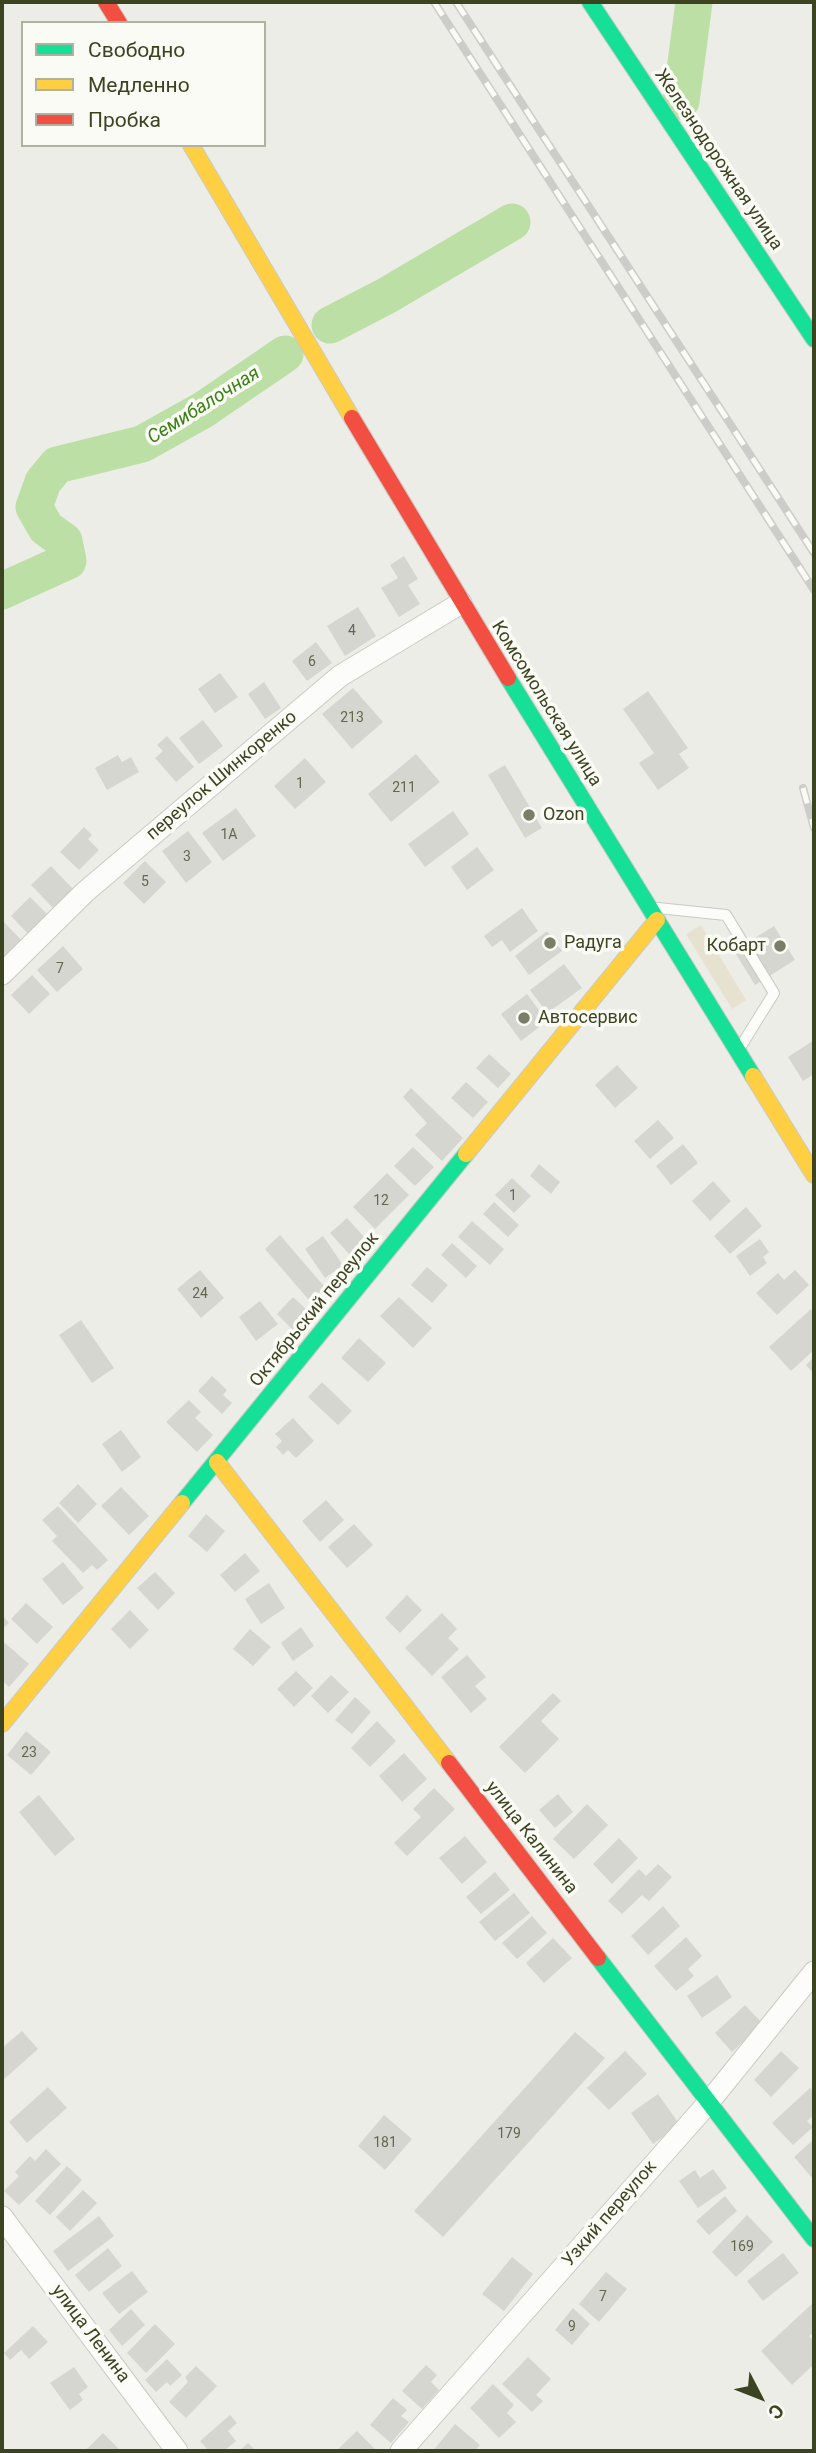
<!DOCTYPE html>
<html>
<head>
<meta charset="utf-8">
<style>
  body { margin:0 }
  #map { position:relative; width:816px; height:2453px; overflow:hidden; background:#edede7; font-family:Roboto,sans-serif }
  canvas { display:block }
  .frame { position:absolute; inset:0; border:4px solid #3c4321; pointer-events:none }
  .legend { position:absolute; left:21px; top:21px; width:245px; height:126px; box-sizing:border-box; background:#fbfbf6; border:2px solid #afb1a1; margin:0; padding:9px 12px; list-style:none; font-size:21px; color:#3c4321 }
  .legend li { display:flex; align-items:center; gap:14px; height:35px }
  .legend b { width:35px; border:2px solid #afb1a1 }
  .north { position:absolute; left:725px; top:2362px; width:70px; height:70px; -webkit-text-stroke:5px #fbfbf6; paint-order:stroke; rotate:132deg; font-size:19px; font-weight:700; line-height:28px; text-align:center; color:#3c4321 }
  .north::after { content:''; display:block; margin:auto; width:24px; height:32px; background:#3c4321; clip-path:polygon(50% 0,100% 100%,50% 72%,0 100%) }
</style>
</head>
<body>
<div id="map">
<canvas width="816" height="2453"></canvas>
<div class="frame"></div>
<ul class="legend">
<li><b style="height:9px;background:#16e098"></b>Свободно</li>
<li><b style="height:9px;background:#ffcf43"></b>Медленно</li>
<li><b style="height:9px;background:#f24e42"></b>Пробка</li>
</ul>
<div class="north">С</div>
</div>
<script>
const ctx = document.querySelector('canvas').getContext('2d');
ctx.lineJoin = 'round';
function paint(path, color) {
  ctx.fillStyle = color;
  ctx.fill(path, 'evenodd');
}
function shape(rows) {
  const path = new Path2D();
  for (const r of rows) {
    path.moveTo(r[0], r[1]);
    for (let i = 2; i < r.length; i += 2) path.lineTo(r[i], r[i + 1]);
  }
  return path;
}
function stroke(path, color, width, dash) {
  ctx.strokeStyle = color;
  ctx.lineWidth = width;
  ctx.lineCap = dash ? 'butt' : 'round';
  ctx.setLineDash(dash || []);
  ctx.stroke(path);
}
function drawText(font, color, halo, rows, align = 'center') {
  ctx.font = font + ' Roboto,sans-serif';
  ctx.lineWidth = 7;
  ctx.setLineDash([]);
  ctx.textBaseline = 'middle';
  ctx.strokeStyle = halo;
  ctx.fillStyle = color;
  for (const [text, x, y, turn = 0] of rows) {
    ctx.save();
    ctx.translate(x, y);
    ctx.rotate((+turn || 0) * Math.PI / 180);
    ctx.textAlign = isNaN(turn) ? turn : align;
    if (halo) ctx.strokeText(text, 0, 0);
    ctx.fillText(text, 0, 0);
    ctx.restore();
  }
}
paint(shape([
  [701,925,746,1000,732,1009,686,934]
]), '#e7e2cf');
stroke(shape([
  [681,101,694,2],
  [330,325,386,296,512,222],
  [2,591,68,561,64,541,46,528,34,507,43,482,57,465,142,444,203,410,285,354]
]), '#bbdfa4', 37);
paint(shape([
  [404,556,418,579,408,585,420,604,399,617,381,588,398,578,390,565],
  [358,607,376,636,345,656,327,626],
  [316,642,332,663,307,681,292,661],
  [220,673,238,697,215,713,198,689],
  [264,682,281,708,265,719,248,694],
  [353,688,383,722,352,749,322,714],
  [648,691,688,748,679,754,689,768,658,790,639,763,654,753,623,709],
  [203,720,223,746,199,764,179,738],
  [167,736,194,767,176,782,155,758,163,751,157,745],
  [416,754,440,782,391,822,368,794],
  [118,755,122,762,131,757,139,772,107,790,95,768],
  [305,758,326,782,295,809,274,786],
  [505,765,542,828,525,838,488,775],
  [236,808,256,836,223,861,202,833],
  [453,811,469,834,425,867,408,844],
  [84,827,92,835,88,839,99,850,79,870,60,852],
  [188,831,212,862,186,883,162,851],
  [477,847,494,870,467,890,451,867],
  [145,861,166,882,144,904,123,883],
  [51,866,74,890,54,909,31,885],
  [30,897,48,915,29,935,11,916],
  [522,908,538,931,510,952,502,940,492,947,484,936],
  [4,922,24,943,6,961,2,958],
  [774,926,795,960,755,985,734,951],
  [547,931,562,951,529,975,515,956],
  [63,946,83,969,57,992,37,970],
  [564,964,582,988,547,1013,530,990],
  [32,975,50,994,29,1014,11,995],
  [527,994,547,1021,521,1041,501,1014],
  [814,1040,814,1074,803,1081,788,1057],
  [489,1054,511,1074,498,1088,476,1068],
  [617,1065,638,1088,615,1108,595,1085],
  [466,1082,488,1102,473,1118,451,1098],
  [411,1088,463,1138,442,1161,415,1135,427,1123,403,1097],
  [658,1120,674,1138,650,1159,634,1141],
  [683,1144,698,1163,671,1185,656,1166],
  [413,1147,434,1167,415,1186,394,1166],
  [539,1164,560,1182,551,1194,530,1176],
  [387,1173,409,1195,375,1229,353,1207],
  [512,1178,531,1196,514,1213,495,1195],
  [713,1181,731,1201,710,1221,692,1201],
  [494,1202,519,1225,508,1237,483,1214],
  [746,1207,762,1226,730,1254,714,1236],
  [347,1218,367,1240,350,1255,330,1233],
  [472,1221,504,1249,490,1265,458,1237],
  [280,1235,329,1292,314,1306,265,1249],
  [323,1236,343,1265,325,1278,305,1249],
  [760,1239,769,1252,763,1257,767,1263,750,1276,736,1256],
  [452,1243,477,1266,466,1278,441,1255],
  [427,1267,448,1285,432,1303,411,1285],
  [200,1270,224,1298,201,1318,177,1289],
  [795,1270,809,1285,777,1315,756,1293,778,1273,784,1280],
  [293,1297,311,1314,295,1332,277,1314],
  [399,1297,432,1328,413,1348,380,1316],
  [260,1301,278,1324,256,1341,239,1317],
  [811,1309,814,1313,814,1350,791,1371,769,1347],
  [81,1320,114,1368,92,1383,59,1335],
  [359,1338,386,1363,368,1382,341,1358],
  [814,1357,814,1374,806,1365],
  [212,1376,227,1390,223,1395,232,1403,222,1414,198,1391],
  [322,1382,352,1411,338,1425,308,1397],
  [189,1400,201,1412,195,1418,213,1435,197,1452,166,1422],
  [293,1418,314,1441,296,1458,288,1450,283,1455,276,1447,282,1441,275,1434],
  [121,1430,141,1457,122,1472,102,1444],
  [78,1484,97,1504,78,1523,59,1503],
  [121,1487,149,1516,129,1535,101,1506],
  [326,1500,344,1520,320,1542,302,1521],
  [58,1506,108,1560,97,1570,92,1565,83,1573,52,1541,57,1536,42,1520],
  [206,1514,225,1531,207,1552,188,1536],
  [354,1524,373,1545,347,1568,328,1547],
  [245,1553,260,1571,235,1592,220,1575],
  [63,1562,84,1588,63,1605,42,1579],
  [155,1572,175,1593,158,1610,137,1588],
  [269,1583,285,1608,261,1624,245,1599],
  [407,1595,422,1610,400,1633,385,1618],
  [26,1603,53,1627,37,1644,11,1619],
  [130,1610,149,1630,130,1649,111,1629],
  [442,1613,457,1629,448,1638,459,1649,432,1676,405,1648],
  [2,1615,9,1623,2,1629],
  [301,1627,314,1646,293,1661,281,1643],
  [250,1629,271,1647,253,1666,233,1649],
  [5,1643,29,1664,9,1687,2,1680,2,1647],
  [467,1655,486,1677,475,1686,487,1699,471,1713,441,1677],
  [296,1671,313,1688,294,1707,277,1689],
  [331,1675,349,1692,328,1713,311,1696],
  [553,1693,561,1701,541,1721,559,1739,525,1773,499,1747],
  [355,1697,371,1712,352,1734,335,1720],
  [377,1721,396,1741,370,1767,351,1748],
  [26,1731,51,1752,31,1775,7,1755],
  [404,1753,427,1779,402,1802,379,1776],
  [434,1788,455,1809,407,1856,394,1843,421,1817,413,1809],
  [558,1794,573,1812,555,1828,539,1810],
  [39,1795,75,1839,55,1856,19,1812],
  [587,1804,608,1825,574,1859,553,1839],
  [465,1836,487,1862,462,1884,439,1858],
  [619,1838,638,1858,612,1884,593,1864],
  [658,1864,672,1877,649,1901,642,1895,622,1914,608,1901,639,1869,646,1876],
  [495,1872,510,1890,481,1914,466,1897],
  [514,1893,530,1913,495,1941,479,1922],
  [663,1906,680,1926,648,1955,631,1936],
  [532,1916,547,1933,517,1959,502,1943],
  [686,1937,702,1956,688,1969,694,1976,676,1991,654,1966],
  [553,1938,572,1958,544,1983,526,1963],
  [717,1975,732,1997,702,2018,687,1996],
  [745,2005,763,2024,732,2052,715,2033],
  [22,2031,38,2049,2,2081,2,2048],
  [575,2032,605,2058,443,2237,414,2211],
  [625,2051,647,2074,609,2110,587,2088],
  [781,2051,799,2068,771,2097,754,2080],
  [48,2087,67,2108,27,2143,9,2122],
  [810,2088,814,2092,814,2115,807,2121,813,2127,793,2145,772,2123],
  [658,2094,680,2125,653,2144,631,2113],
  [384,2115,412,2139,385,2170,358,2146],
  [814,2139,814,2180,794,2157],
  [46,2149,61,2164,19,2205,4,2191,19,2176,15,2172,30,2156,35,2161],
  [67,2166,82,2180,50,2215,35,2201],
  [713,2169,727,2188,698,2208,679,2181,695,2170,700,2178],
  [83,2190,97,2203,70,2231,56,2217],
  [725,2196,737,2211,709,2235,696,2221],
  [747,2215,773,2242,736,2277,712,2252],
  [99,2216,114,2236,68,2271,53,2251],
  [108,2248,122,2266,89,2292,75,2275],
  [783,2253,799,2273,763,2301,747,2281],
  [512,2257,533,2274,504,2311,482,2294],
  [132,2271,148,2292,119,2314,102,2293],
  [606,2272,627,2289,599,2322,579,2304],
  [814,2302,814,2332,809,2336,814,2341,814,2364,792,2385,761,2351],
  [573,2308,590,2324,572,2345,555,2330],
  [131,2309,145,2325,122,2346,109,2330],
  [155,2324,175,2344,146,2373,127,2353],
  [33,2326,48,2342,29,2359,21,2350,10,2360,4,2353],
  [528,2357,551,2379,536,2395,543,2401,532,2412,502,2384],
  [167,2359,182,2375,170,2386,167,2382,156,2392,145,2380],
  [426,2365,437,2375,431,2382,439,2390,422,2409,402,2391],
  [196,2366,217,2386,186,2418,169,2402,188,2382,185,2377],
  [74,2367,88,2387,79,2394,83,2400,70,2410,50,2383],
  [493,2384,514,2405,507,2413,516,2422,499,2438,470,2408],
  [393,2398,407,2410,401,2416,409,2422,391,2443,370,2425],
  [230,2415,237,2423,228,2431,236,2441,224,2451,209,2451,200,2441],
  [455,2424,480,2445,475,2451,433,2451],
  [357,2431,377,2451,336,2451],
  [103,2433,119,2449,85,2451],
  [248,2443,256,2451,239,2451]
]), '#d6d6d1');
const lane = shape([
  [658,908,726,915,774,993,741,1046]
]);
const street = shape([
  [2,974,85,892,340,676,461,603],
  [2,2217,177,2451],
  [401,2451,709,2102,814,1972]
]);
const fast = shape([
  [590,2,814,339],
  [508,678,753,1076],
  [182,1503,466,1154],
  [598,1958,814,2239]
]);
const slow = shape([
  [191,145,352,418],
  [753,1076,814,1175],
  [466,1154,657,920],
  [217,1462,449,1763],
  [2,1724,182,1503]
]);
const jam = shape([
  [106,2,119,23],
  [352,418,508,678],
  [449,1763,598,1958]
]);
stroke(lane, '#c9cac4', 12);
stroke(street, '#c9cac4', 23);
stroke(fast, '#cacac3', 18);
stroke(slow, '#cacac3', 18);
stroke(jam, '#cacac3', 18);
stroke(lane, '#fcfcfb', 10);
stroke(street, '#fcfcfb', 21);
stroke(fast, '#16e098', 16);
stroke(slow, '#ffcf43', 16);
stroke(jam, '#f24e42', 16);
const rail = shape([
  [434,2,814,590],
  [456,2,814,553],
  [803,788,814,828]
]);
stroke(rail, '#cccdc8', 8);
stroke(rail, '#fbfbf6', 5, [16]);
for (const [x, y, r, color] of [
  [529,815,7,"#7a7e66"],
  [550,943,7,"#7a7e66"],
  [780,946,7,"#7a7e66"],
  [524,1018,7,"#7a7e66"]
]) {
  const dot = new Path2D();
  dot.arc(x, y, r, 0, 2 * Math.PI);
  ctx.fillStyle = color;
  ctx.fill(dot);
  stroke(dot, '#fbfbf6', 2.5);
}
drawText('14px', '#62684d', null, [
  ["4",352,631],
  ["6",312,662],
  ["213",352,718],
  ["1",300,784],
  ["211",404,788],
  ["1А",229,835],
  ["3",187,857],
  ["5",145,882],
  ["7",60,969],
  ["1",513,1196],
  ["12",381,1201],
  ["24",200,1294],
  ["23",29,1753],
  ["179",509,2134],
  ["181",385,2143],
  ["169",742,2247],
  ["7",603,2297],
  ["9",572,2327]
]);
drawText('18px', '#3c4321', '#fbfbf6', [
  ["Железнодорожная улица",718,160,56],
  ["Комсомольская улица",546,704,58],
  ["переулок Шинкоренко",222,776,-40],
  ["Октябрьский переулок",315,1310,-51],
  ["улица Калинина",531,1838,52],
  ["Узкий переулок",610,2214,-49],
  ["улица Ленина",90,2334,53]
]);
drawText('18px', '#3c4321', '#fbfbf6', [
  ["Ozon",543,815],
  ["Радуга",564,943],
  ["Кобарт",766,946,"right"],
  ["Автосервис",538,1018]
], 'left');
drawText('italic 19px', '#398114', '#fbfbf6', [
  ["Семибалочная",204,406,-32]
]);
</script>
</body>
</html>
